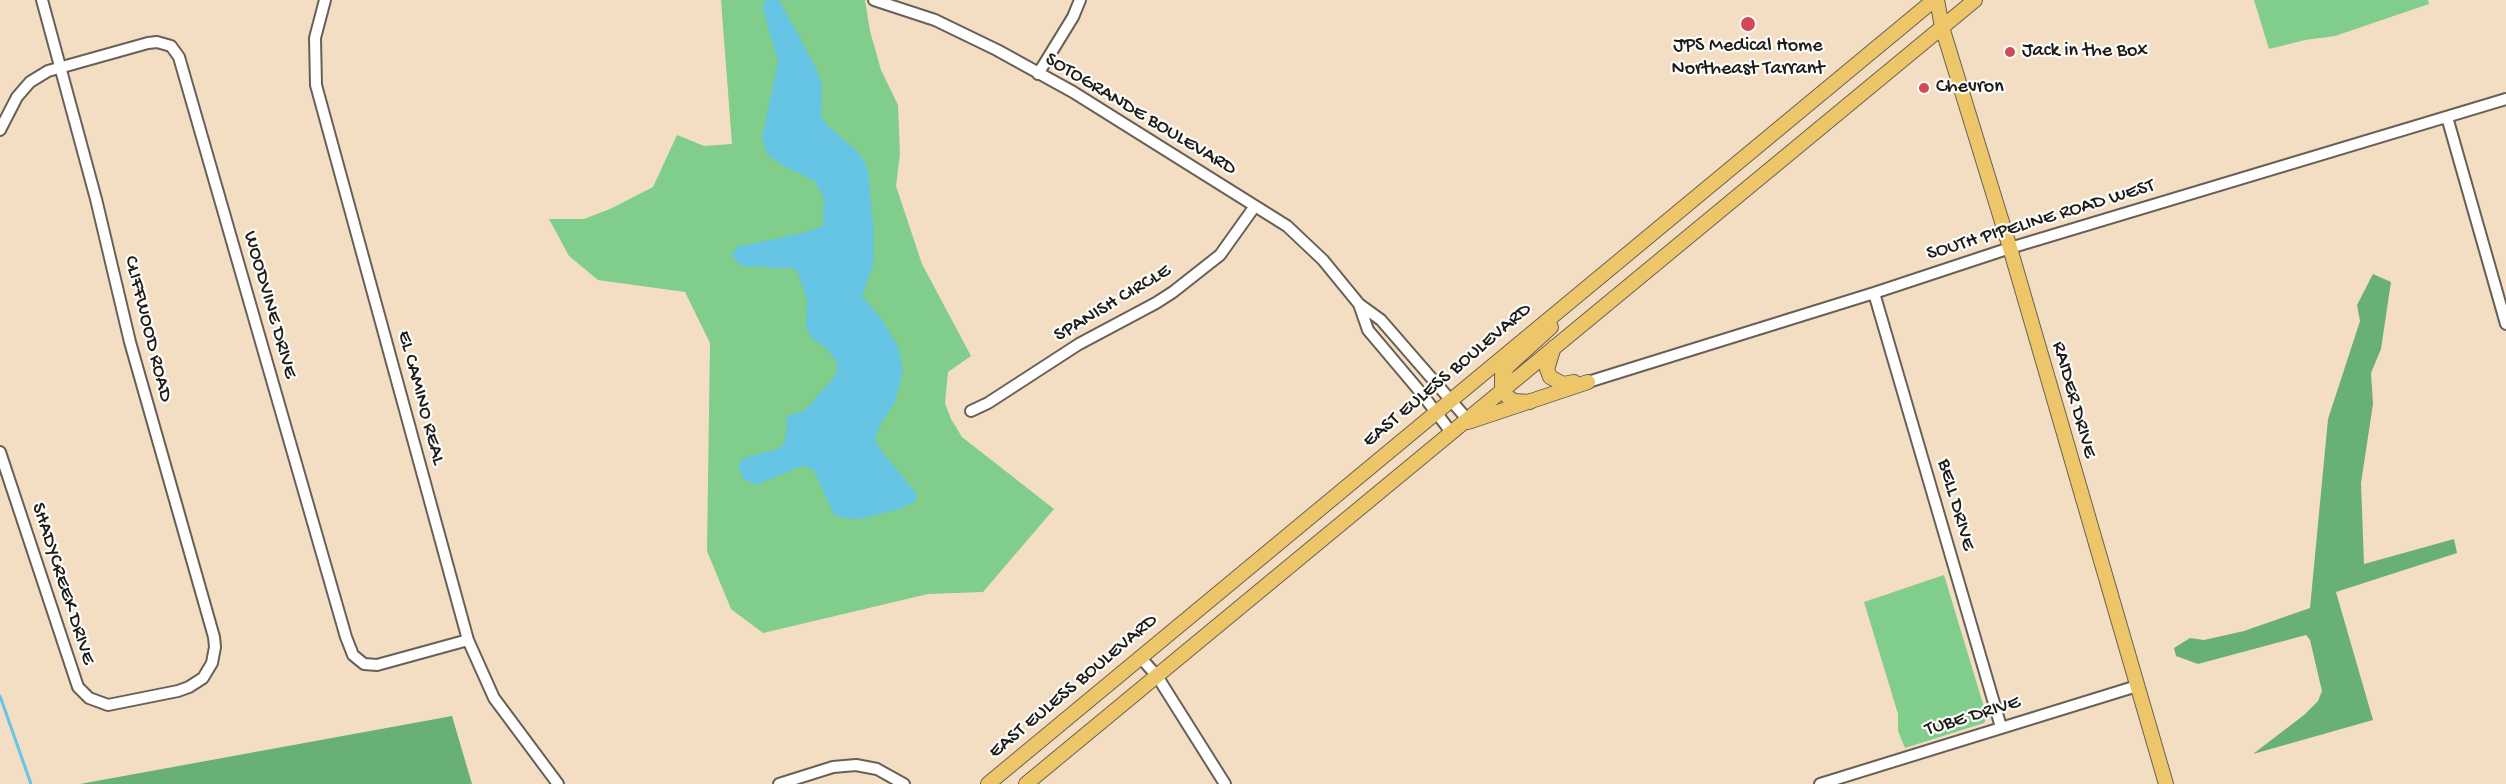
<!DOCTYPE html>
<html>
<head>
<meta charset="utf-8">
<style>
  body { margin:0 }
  canvas { display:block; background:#f4dec3 }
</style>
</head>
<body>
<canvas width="2506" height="784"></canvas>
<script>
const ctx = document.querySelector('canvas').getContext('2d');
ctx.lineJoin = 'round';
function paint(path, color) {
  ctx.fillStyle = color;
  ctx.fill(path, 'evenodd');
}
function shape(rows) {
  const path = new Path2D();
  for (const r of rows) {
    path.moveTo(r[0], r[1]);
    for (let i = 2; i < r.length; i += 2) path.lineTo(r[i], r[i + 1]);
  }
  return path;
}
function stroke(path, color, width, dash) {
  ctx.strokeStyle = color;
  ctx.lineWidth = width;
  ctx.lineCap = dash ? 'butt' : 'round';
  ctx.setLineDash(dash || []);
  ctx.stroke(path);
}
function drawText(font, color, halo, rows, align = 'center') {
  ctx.font = font + ' "Gochi Hand",sans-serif';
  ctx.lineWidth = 4.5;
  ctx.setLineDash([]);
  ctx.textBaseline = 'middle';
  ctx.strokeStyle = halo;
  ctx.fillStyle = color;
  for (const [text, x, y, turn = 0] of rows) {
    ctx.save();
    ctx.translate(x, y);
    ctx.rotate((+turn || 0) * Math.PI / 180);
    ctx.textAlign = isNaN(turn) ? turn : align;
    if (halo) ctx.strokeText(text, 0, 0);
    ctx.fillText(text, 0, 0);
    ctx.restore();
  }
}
paint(shape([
  [721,0,865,0,870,31,881,70,898,105,900,154,896,186,922,264,971,356,948,372,945,403,951,419,962,437,1054,509,983,592,928,594,763,633,731,609,707,551,710,343,685,292,598,280,569,256,549,219,584,219,610,209,653,187,677,135,704,146,732,144],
  [2254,0,2428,0,2429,4,2335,36,2305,40,2269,49],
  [1944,575,1987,717,1984,723,1905,748,1898,731,1898,714,1864,602]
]), '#80cd8c');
paint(shape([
  [2373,274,2391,282,2381,349,2371,373,2373,404,2361,483,2364,564,2454,539,2457,553,2336,592,2373,720,2253,754,2304,715,2318,701,2322,691,2310,640,2306,635,2198,664,2176,656,2174,648,2190,638,2204,640,2244,631,2310,608,2328,419,2360,321,2357,305],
  [452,716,472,784,80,784]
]), '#68b078');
paint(shape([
  [767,0,779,0,816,68,822,84,821,116,827,125,860,154,868,170,874,235,873,265,862,296,881,318,898,346,903,372,895,402,881,423,875,438,880,449,916,493,916,501,902,508,865,518,848,519,834,515,813,469,802,466,756,485,743,479,738,466,744,458,777,449,785,443,787,416,804,411,836,375,837,362,828,350,812,338,806,329,807,298,796,269,742,266,731,256,737,247,799,234,823,226,824,199,815,181,783,166,767,154,762,138,778,61,762,6]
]), '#66c4e4');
stroke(shape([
  [0,696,31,784]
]), '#66c4e4', 3);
const minor = shape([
  [325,0,315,38,316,85,468,640,494,698,558,784],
  [874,0,935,20,997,50,1073,92,1287,226,1323,260,1359,304,1381,320,1467,419],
  [1038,74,1073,17,1080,0],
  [2447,117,2506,324],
  [0,130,17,97,30,82,48,71,148,43,157,42,171,46,179,57,346,637,353,655,364,664,377,665,468,640],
  [1874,293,2001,727],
  [1359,304,1368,330,1422,394,1451,432],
  [1588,382,1874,293,2010,248,2506,99],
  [971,411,988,403,1079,344,1156,303,1173,292,1220,255,1255,206],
  [0,452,78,687,89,698,108,705,178,691,189,687,203,678,212,663,215,647,214,637,130,342,96,199,42,0],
  [1140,657,1157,676,1225,784],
  [779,784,833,767,856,765,877,769,904,784],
  [1820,784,2137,686]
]);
const major = shape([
  [1937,0,1942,27,2010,248,2166,784],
  [1554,347,1547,369,1550,377,1563,384,1574,382],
  [1530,402,1514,401,1508,397,1502,389,1502,375,1508,366,1551,327],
  [1468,422,1588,382],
  [988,784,1934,0],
  [1026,784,1975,0]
]);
stroke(minor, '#686056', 14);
stroke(major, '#686056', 16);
stroke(minor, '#fff', 10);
stroke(major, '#ecc669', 14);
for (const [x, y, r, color] of [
  [1748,24,8,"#d1495b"],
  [2010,52,6,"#d1495b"],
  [1924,88,6,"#d1495b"]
]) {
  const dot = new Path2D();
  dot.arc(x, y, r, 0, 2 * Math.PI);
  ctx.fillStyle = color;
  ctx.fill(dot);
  stroke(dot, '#fdfcf7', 2);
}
drawText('20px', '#1c1c1c', '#fdfcf7', [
  ["JPS Medical Home",1748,47,"center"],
  ["Northeast Tarrant",1748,70,"center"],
  ["Jack in the Box",2022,52],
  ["Chevron",1936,88]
], 'left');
drawText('20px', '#1c1c1c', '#fdfcf7', [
  ["SOTOGRANDE BOULEVARD",1140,115,31],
  ["SOUTH PIPELINE ROAD WEST",2041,221,-17],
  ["SPANISH CIRCLE",1113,304,-31],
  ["WOODVINE DRIVE",269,305,74],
  ["CLIFFWOOD ROAD",147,329,76],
  ["EAST EULESS BOULEVARD",1448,376,-40],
  ["EL CAMINO REAL",420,398,75],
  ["RAIDER DRIVE",2073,400,74],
  ["BELL DRIVE",1955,505,74],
  ["SHADYCREEK DRIVE",62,584,72],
  ["EAST EULESS BOULEVARD",1074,687,-40],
  ["TUBE DRIVE",1973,717,-17]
]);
</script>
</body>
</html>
